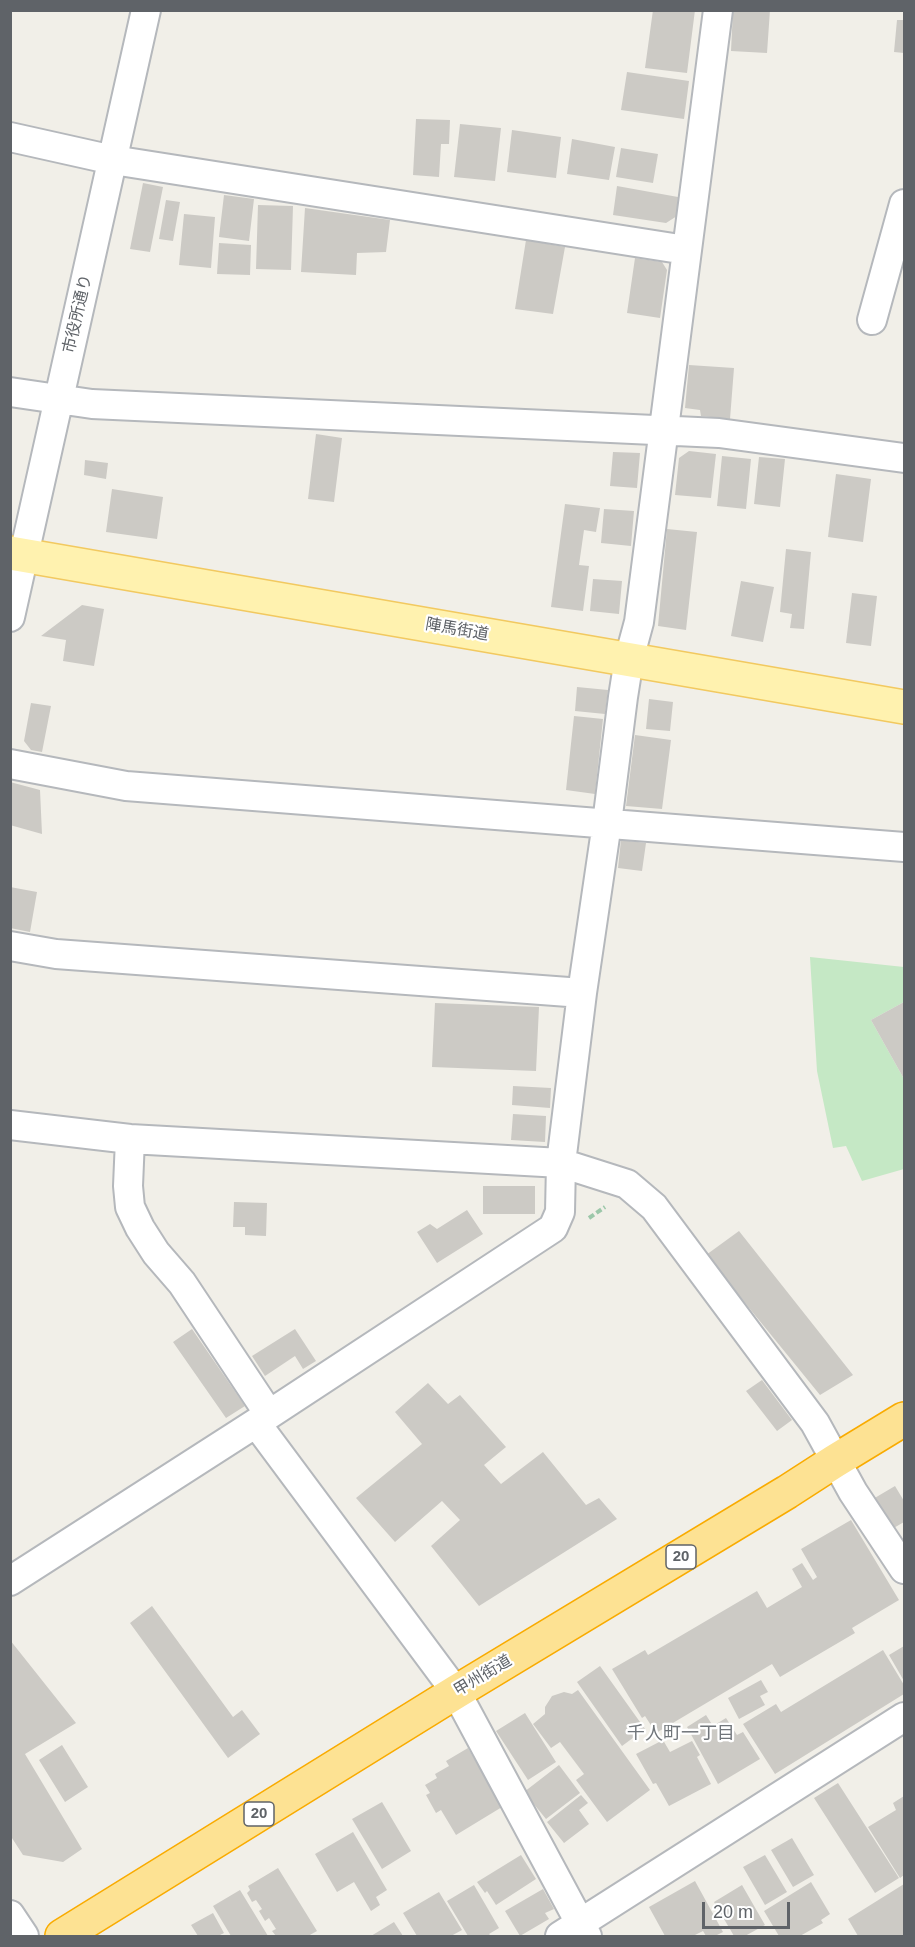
<!DOCTYPE html>
<html>
<head>
<meta charset="utf-8">
<style>
  body { margin:0 }
  #map { position:relative; width:915px; height:1947px; overflow:hidden; background:#f1efe8; font-family:Helvetica,sans-serif }
  canvas { display:block }
  .frame { position:absolute; inset:0; border:12px solid #5f6368; pointer-events:none }
  .scale { position:absolute; left:702px; top:1902px; width:88px; height:27px; box-sizing:border-box; border:3px solid #5f6368; border-top:0; padding-left:8px; font-size:18px; line-height:21px; white-space:nowrap; color:#5f6368; -webkit-text-stroke:4px #fff; paint-order:stroke }
</style>
</head>
<body>
<div id="map">
<canvas width="915" height="1947"></canvas>
<div class="frame"></div>
<div class="scale">20 m</div>
</div>
<script>
const ctx = document.querySelector('canvas').getContext('2d');
ctx.lineJoin = 'round';
function paint(path, color) {
  ctx.fillStyle = color;
  ctx.fill(path, 'evenodd');
}
function shape(rows) {
  const path = new Path2D();
  for (const r of rows) {
    path.moveTo(r[0], r[1]);
    for (let i = 2; i < r.length; i += 2) path.lineTo(r[i], r[i + 1]);
  }
  return path;
}
function stroke(path, color, width, dash) {
  ctx.strokeStyle = color;
  ctx.lineWidth = width;
  ctx.lineCap = dash ? 'butt' : 'round';
  ctx.setLineDash(dash || []);
  ctx.stroke(path);
}
function drawText(font, color, halo, rows, align = 'center') {
  ctx.font = font + ' Helvetica,"Noto Sans JP",sans-serif';
  ctx.lineWidth = 4.5;
  ctx.setLineDash([]);
  ctx.textBaseline = 'middle';
  ctx.strokeStyle = halo;
  ctx.fillStyle = color;
  for (const [text, x, y, turn = 0] of rows) {
    ctx.save();
    ctx.translate(x, y);
    ctx.rotate((+turn || 0) * Math.PI / 180);
    ctx.textAlign = isNaN(turn) ? turn : align;
    if (halo) ctx.strokeText(text, 0, 0);
    ctx.fillText(text, 0, 0);
    ctx.restore();
  }
}
paint(shape([
  [810,957,904,967,904,1002,871,1020,904,1079,904,1169,862,1181,846,1146,833,1148,817,1071]
]), '#c5e8c5');
paint(shape([
  [653,10,695,10,687,73,645,68],
  [733,10,770,10,767,53,731,51],
  [897,20,904,20,904,53,894,52],
  [627,72,689,81,684,119,621,110],
  [416,119,450,120,449,144,441,144,439,177,413,175],
  [460,124,501,128,495,181,454,177],
  [512,130,561,137,556,178,507,172],
  [572,139,615,147,609,180,567,174],
  [621,148,658,154,653,183,616,177],
  [143,183,163,187,150,252,130,249],
  [617,186,678,197,677,216,666,223,613,215],
  [224,195,254,199,249,241,219,237],
  [166,200,180,202,173,241,159,239],
  [258,205,293,206,291,270,256,269],
  [305,208,390,220,386,252,357,253,356,275,301,272],
  [184,214,215,217,211,268,179,265],
  [526,240,565,247,553,314,515,309],
  [219,243,251,245,250,275,217,274],
  [635,258,662,262,667,270,660,318,627,313],
  [689,365,734,368,730,419,701,416,700,410,685,408],
  [316,434,342,438,334,502,308,499],
  [689,451,716,454,711,498,675,495,679,458],
  [613,452,640,453,637,488,610,486],
  [722,456,751,459,746,509,717,506],
  [759,457,785,459,780,507,754,504],
  [85,460,108,463,106,479,84,475],
  [836,474,871,479,863,542,828,537],
  [112,489,163,497,157,539,106,532],
  [565,504,600,508,596,532,584,530,579,565,589,566,583,611,551,607],
  [604,509,634,511,631,546,601,543],
  [667,529,697,532,686,630,658,626],
  [786,549,811,552,804,629,790,628,792,614,780,612],
  [593,579,622,581,619,614,590,611],
  [741,581,774,587,763,642,731,636],
  [852,593,877,596,871,646,846,643],
  [82,605,104,609,94,666,63,661,66,640,41,636],
  [577,687,608,690,605,714,575,711],
  [649,699,673,702,670,731,646,729],
  [31,703,51,706,42,752,31,750,24,741],
  [574,716,603,719,595,794,566,790],
  [635,735,671,740,662,809,626,806],
  [10,782,40,790,42,834,10,825],
  [621,840,646,843,642,871,618,868],
  [10,887,37,892,30,932,10,928],
  [904,1002,904,1079,871,1020],
  [435,1003,539,1007,536,1071,432,1067],
  [513,1086,551,1088,550,1108,512,1105],
  [513,1114,546,1116,545,1142,511,1140],
  [483,1186,535,1186,535,1214,483,1214],
  [234,1202,267,1203,266,1236,245,1235,245,1227,233,1227],
  [467,1210,483,1234,437,1263,417,1232,430,1224,437,1229],
  [739,1231,853,1375,820,1395,706,1255],
  [192,1329,245,1406,226,1418,173,1342],
  [295,1329,316,1361,303,1369,295,1356,265,1376,252,1356],
  [762,1380,792,1420,777,1431,746,1391],
  [428,1383,448,1404,460,1395,506,1447,484,1465,501,1484,543,1452,586,1505,599,1498,617,1519,479,1606,431,1546,460,1520,442,1501,395,1542,356,1498,422,1444,395,1412],
  [895,1486,904,1501,904,1522,892,1529,873,1499],
  [851,1520,899,1600,852,1628,855,1633,780,1677,772,1664,656,1733,645,1716,642,1718,612,1669,645,1650,648,1655,757,1591,767,1608,802,1587,792,1569,802,1563,813,1580,817,1577,801,1549],
  [152,1606,233,1717,242,1710,260,1734,228,1758,130,1623],
  [10,1640,76,1723,25,1754,82,1849,63,1862,23,1855,10,1835],
  [904,1646,904,1681,889,1655],
  [883,1650,904,1685,904,1694,775,1774,743,1724,776,1704,781,1712],
  [600,1666,645,1729,622,1746,577,1682],
  [761,1680,768,1692,760,1696,765,1705,739,1719,728,1698],
  [578,1690,650,1790,607,1822,576,1780,584,1774,560,1742,551,1748,533,1724,545,1714,545,1707,552,1696,564,1692,572,1694],
  [525,1713,556,1762,528,1780,496,1731],
  [706,1715,713,1726,726,1718,737,1735,743,1732,760,1759,718,1784,687,1727],
  [663,1740,670,1752,692,1741,700,1755,697,1757,711,1784,669,1806,656,1783,653,1784,636,1754],
  [62,1745,88,1787,65,1802,39,1760],
  [468,1748,502,1807,456,1835,441,1810,436,1813,426,1795,430,1793,425,1785,437,1778,435,1774,449,1766,446,1761],
  [559,1765,580,1793,546,1819,524,1792],
  [838,1783,899,1878,875,1893,814,1798],
  [581,1795,588,1803,579,1810,589,1824,564,1843,547,1822],
  [904,1796,904,1875,900,1878,868,1827,896,1810,893,1803],
  [382,1802,411,1851,382,1869,352,1819],
  [353,1832,387,1890,376,1897,380,1905,371,1911,354,1882,337,1892,315,1854],
  [792,1838,814,1875,793,1887,771,1850],
  [521,1855,536,1879,496,1905,487,1891,485,1893,477,1882],
  [765,1855,787,1892,765,1905,743,1867],
  [278,1868,317,1931,308,1936,276,1936,272,1931,276,1929,269,1918,265,1921,259,1911,262,1909,256,1900,252,1902,247,1893,250,1890,248,1886],
  [695,1881,723,1932,715,1936,706,1936,703,1931,693,1936,665,1936,649,1907],
  [811,1882,830,1914,821,1920,823,1923,800,1936,779,1936,764,1911],
  [904,1884,904,1936,858,1936,848,1919],
  [474,1885,499,1928,489,1934,491,1936,468,1936,447,1901],
  [742,1885,765,1925,745,1936,734,1936,714,1902],
  [543,1889,554,1909,545,1913,549,1919,520,1936,505,1911],
  [240,1890,268,1936,231,1936,213,1906],
  [439,1892,462,1930,451,1936,417,1936,403,1913],
  [213,1913,224,1933,218,1936,198,1936,191,1925],
  [394,1922,403,1936,371,1936]
]), '#cccac5');
const minor = shape([
  [10,137,113,160,686,250],
  [872,320,904,204],
  [10,392,92,404,719,433,904,458],
  [10,617,146,10],
  [10,764,126,786,904,847],
  [10,946,56,954,582,993],
  [10,1125,130,1139,561,1163,627,1184,654,1207,815,1423,853,1492,904,1569],
  [130,1139,128,1186,130,1207,140,1228,156,1253,182,1283,269,1414],
  [256,1423,456,1692,587,1936],
  [10,1581,256,1423,553,1228,560,1212,561,1163,582,993,607,823,623,697,629,659,639,622,718,10],
  [10,1915,24,1936],
  [560,1936,904,1717]
]);
const major = shape([
  [10,553,904,707]
]);
const highway = shape([
  [62,1936,456,1692,787,1492,835,1461,904,1419]
]);
stroke(minor, '#b5b8bc', 32);
stroke(major, '#f2c960', 36);
stroke(highway, '#f9ab00', 36);
stroke(shape([
  [589,1218,605,1207]
]), '#9cc7a9', 4, [6, 3]);
stroke(minor, '#fff', 28);
stroke(major, '#fff2af', 33);
stroke(highway, '#fde293', 33);
for (const [x, y, w] of [
  [681,1557,30],
  [259,1814,30]
]) {
  const box = new Path2D();
  box.roundRect(x - w / 2, y - 12, w, 24, 4.5);
  ctx.fillStyle = '#fff';
  ctx.fill(box);
  stroke(box, '#5f6368', 1.5);
}
drawText('bold 15px', '#5f6368', null, [
  ["20",681,1557],
  ["20",259,1814]
]);
drawText('16px', '#5f6368', '#fff', [
  ["市役所通り",78,314,-77],
  ["陣馬街道",457,630,10],
  ["甲州街道",483,1676,-31]
]);
drawText('18px', '#70757a', '#fff', [
  ["千人町一丁目",681,1734]
]);
</script>
</body>
</html>
